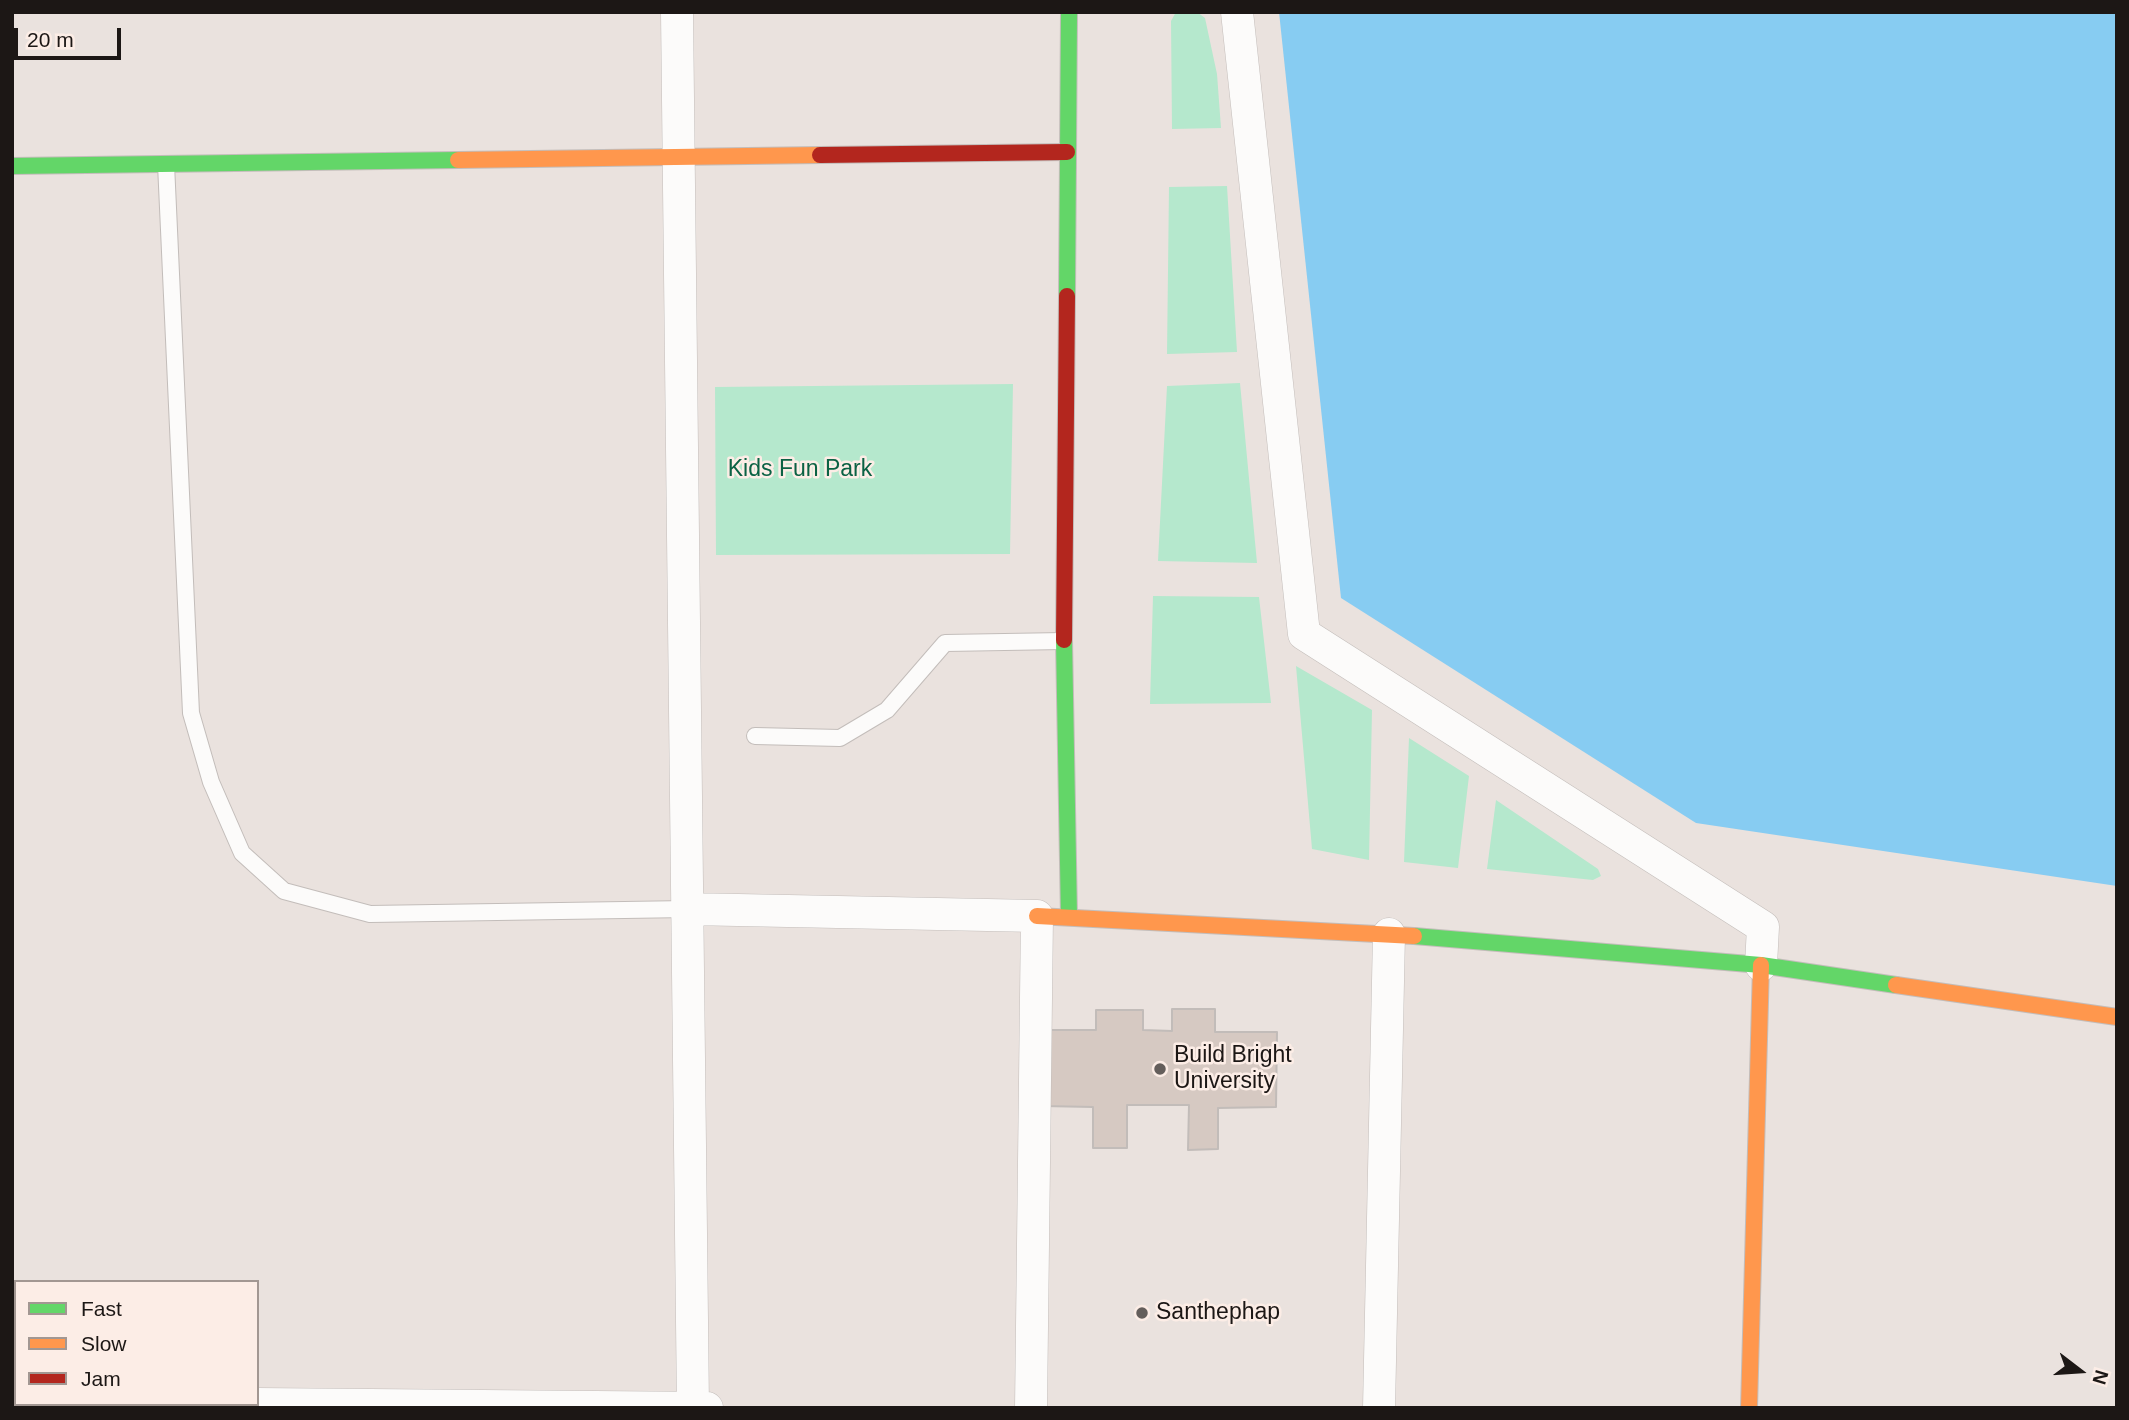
<!DOCTYPE html>
<html>
<head>
<meta charset="utf-8">
<style>
  body { margin:0 }
  #map { position:relative; width:2129px; height:1420px; overflow:hidden; background:#eae2de; font-family:Arial,sans-serif }
  canvas { display:block }
  .frame { position:absolute; inset:0; border:14px solid #1c1715; pointer-events:none }
  .legend { position:absolute; left:14px; top:1280px; width:245px; height:126px; box-sizing:border-box; background:#fcede6; border:2px solid #a29792; margin:0; padding:9px 12px; list-style:none; font-size:21px; color:#1c1715 }
  .legend li { display:flex; align-items:center; gap:14px; height:35px }
  .legend b { width:35px; border:2px solid #a29792 }
  .north { position:absolute; left:2045px; top:1336px; width:70px; height:70px; -webkit-text-stroke:5px #fcede6; paint-order:stroke; rotate:107deg; font-size:19px; font-weight:700; line-height:28px; text-align:center; color:#1c1715 }
  .north::after { content:''; display:block; margin:auto; width:24px; height:32px; background:#1c1715; clip-path:polygon(50% 0,100% 100%,50% 72%,0 100%) }
  .scale { position:absolute; left:14px; top:28px; width:107px; height:32px; box-sizing:border-box; border:4px solid #1c1715; border-top:0; padding-left:9px; font-size:21px; line-height:24px; white-space:nowrap; color:#1c1715; -webkit-text-stroke:5px #fcede6; paint-order:stroke }
</style>
</head>
<body>
<div id="map">
<canvas width="2129" height="1420"></canvas>
<div class="frame"></div>
<ul class="legend">
<li><b style="height:9px;background:#63d668"></b>Fast</li>
<li><b style="height:9px;background:#ff974d"></b>Slow</li>
<li><b style="height:9px;background:#b3261e"></b>Jam</li>
</ul>
<div class="north">N</div>
<div class="scale">20 m</div>
</div>
<script>
const ctx = document.querySelector('canvas').getContext('2d');
ctx.lineJoin = 'round';
function paint(path, color) {
  ctx.fillStyle = color;
  ctx.fill(path, 'evenodd');
}
function shape(rows) {
  const path = new Path2D();
  for (const r of rows) {
    path.moveTo(r[0], r[1]);
    for (let i = 2; i < r.length; i += 2) path.lineTo(r[i], r[i + 1]);
  }
  return path;
}
function stroke(path, color, width, dash) {
  ctx.strokeStyle = color;
  ctx.lineWidth = width;
  ctx.lineCap = dash ? 'butt' : 'round';
  ctx.setLineDash(dash || []);
  ctx.stroke(path);
}
function drawText(font, color, halo, rows, align = 'center') {
  ctx.font = font + ' Arial,sans-serif';
  ctx.lineWidth = 5;
  ctx.setLineDash([]);
  ctx.textBaseline = 'middle';
  ctx.strokeStyle = halo;
  ctx.fillStyle = color;
  for (const [text, x, y, turn = 0] of rows) {
    ctx.save();
    ctx.translate(x, y);
    ctx.rotate((+turn || 0) * Math.PI / 180);
    ctx.textAlign = isNaN(turn) ? turn : align;
    if (halo) ctx.strokeText(text, 0, 0);
    ctx.fillText(text, 0, 0);
    ctx.restore();
  }
}
paint(shape([
  [1176,12,1197,12,1205,18,1217,74,1221,128,1172,129,1171,21],
  [1227,186,1237,352,1167,354,1169,187],
  [1240,383,1257,563,1158,561,1167,386],
  [1013,384,1010,554,716,555,715,387],
  [1153,596,1259,597,1271,703,1150,704],
  [1296,666,1372,710,1369,860,1312,849],
  [1409,738,1469,776,1458,868,1404,862],
  [1496,800,1598,869,1601,876,1593,880,1487,869]
]), '#b5e8cd');
paint(shape([
  [1279,12,2117,12,2117,886,1696,823,1341,598]
]), '#87ccf2');
const building = shape([
  [1172,1009,1215,1009,1215,1032,1277,1032,1276,1107,1218,1108,1218,1149,1188,1150,1189,1105,1127,1105,1127,1148,1093,1148,1093,1107,1043,1106,1043,1030,1096,1030,1096,1010,1143,1010,1143,1030,1172,1031,1172,1009]
]);
paint(building, '#d6c9c2');
stroke(building, '#c2bcb9', 2);
const lane = shape([
  [166,164,191,713,211,782,242,853,284,891,370,914,688,909],
  [755,736,840,738,887,710,945,643,1064,641]
]);
const street = shape([
  [677,12,693,1408],
  [1237,12,1304,634,1763,927,1761,965],
  [688,909,1037,916,1031,1408],
  [12,1402,16,1402],
  [257,1404,707,1408],
  [1379,1408,1389,934]
]);
const fast = shape([
  [12,166,458,160],
  [1067,296,1069,12],
  [1064,640,1069,917],
  [1414,936,1761,965,1896,985]
]);
const slow = shape([
  [458,160,820,155],
  [1037,916,1414,936],
  [1896,985,2117,1017],
  [1749,1408,1761,965]
]);
const jam = shape([
  [820,155,1067,152],
  [1064,640,1067,296]
]);
stroke(lane, '#c3bdba', 18);
stroke(street, '#c3bdba', 33);
stroke(fast, '#c3bdba', 18);
stroke(slow, '#c3bdba', 18);
stroke(jam, '#c3bdba', 18);
stroke(lane, '#fcfbfa', 16);
stroke(street, '#fcfbfa', 32);
stroke(fast, '#63d668', 16);
stroke(slow, '#ff974d', 16);
stroke(jam, '#b3261e', 16);
for (const [x, y, r, color] of [
  [1160,1069,7,"#645e5b"],
  [1142,1313,7,"#645e5b"]
]) {
  const dot = new Path2D();
  dot.arc(x, y, r, 0, 2 * Math.PI);
  ctx.fillStyle = color;
  ctx.fill(dot);
  stroke(dot, '#fcede6', 2.5);
}
drawText('23px', '#0b6244', '#fcede6', [
  ["Kids Fun Park",800,470]
]);
drawText('23px', '#1c1715', '#fcede6', [
  ["Build Bright",1174,1056],
  ["University",1174,1082],
  ["Santhephap",1156,1313]
], 'left');
</script>
</body>
</html>
